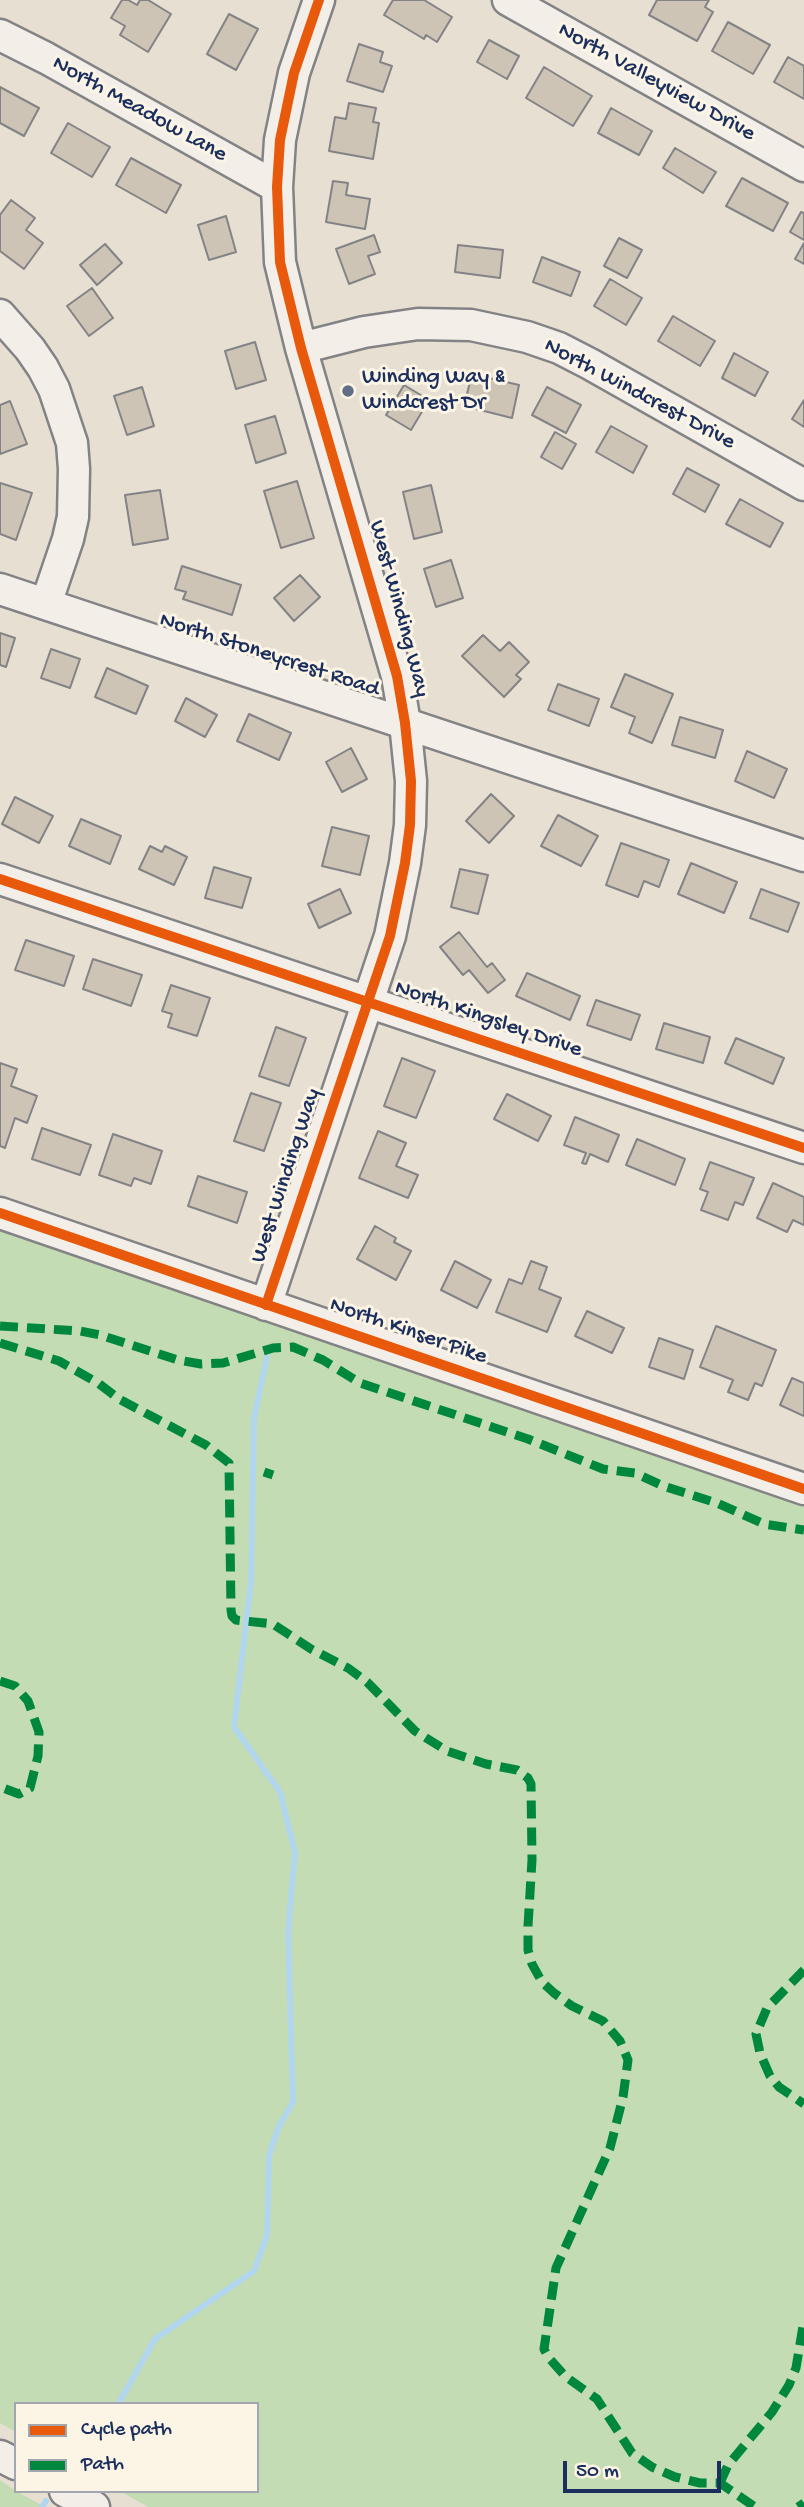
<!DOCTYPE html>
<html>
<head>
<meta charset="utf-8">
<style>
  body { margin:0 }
  #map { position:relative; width:804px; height:2507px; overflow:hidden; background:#e7dfd1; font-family:"Gochi Hand",sans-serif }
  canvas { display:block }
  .legend { position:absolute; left:14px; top:2402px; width:245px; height:91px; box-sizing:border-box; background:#fcf5e5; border:2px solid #a2a6af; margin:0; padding:9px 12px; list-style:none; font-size:21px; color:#1b2f5e }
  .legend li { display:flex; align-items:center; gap:14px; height:35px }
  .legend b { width:35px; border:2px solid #a2a6af }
  .scale { position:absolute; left:563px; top:2461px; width:158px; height:32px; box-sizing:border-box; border:4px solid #1b2f5e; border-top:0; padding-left:9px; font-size:21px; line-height:24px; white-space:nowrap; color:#1b2f5e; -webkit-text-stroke:5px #fcf5e5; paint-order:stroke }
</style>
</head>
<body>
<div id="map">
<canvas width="804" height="2507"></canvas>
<ul class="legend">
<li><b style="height:9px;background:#e8590c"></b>Cycle path</li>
<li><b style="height:9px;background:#00873e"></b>Path</li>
</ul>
<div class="scale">50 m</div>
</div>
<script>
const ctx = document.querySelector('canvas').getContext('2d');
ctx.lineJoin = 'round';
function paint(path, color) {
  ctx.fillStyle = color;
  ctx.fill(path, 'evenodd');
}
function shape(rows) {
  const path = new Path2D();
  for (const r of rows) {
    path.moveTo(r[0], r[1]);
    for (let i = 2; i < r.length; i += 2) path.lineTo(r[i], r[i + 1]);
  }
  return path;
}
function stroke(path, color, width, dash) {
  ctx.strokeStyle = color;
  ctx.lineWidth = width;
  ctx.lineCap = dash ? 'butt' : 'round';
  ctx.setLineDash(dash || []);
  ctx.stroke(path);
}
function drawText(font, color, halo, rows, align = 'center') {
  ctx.font = font + ' "Gochi Hand",sans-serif';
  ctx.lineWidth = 6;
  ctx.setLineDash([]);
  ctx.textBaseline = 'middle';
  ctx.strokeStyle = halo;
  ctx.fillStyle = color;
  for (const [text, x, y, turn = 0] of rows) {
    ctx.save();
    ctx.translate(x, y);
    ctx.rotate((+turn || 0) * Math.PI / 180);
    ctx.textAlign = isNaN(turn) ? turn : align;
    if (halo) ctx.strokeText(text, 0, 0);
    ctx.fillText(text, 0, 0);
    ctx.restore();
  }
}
paint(shape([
  [0,1229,804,1502,804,2507,148,2507,120,2491,257,2491,257,2404,16,2404,16,2432,0,2423],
  [0,2480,16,2491,45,2507,0,2507]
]), '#c3dcb3');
stroke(shape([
  [118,2404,155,2339,254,2271,267,2235,269,2156,278,2128,293,2102,288,1931,295,1853,280,1792,234,1727,251,1581,254,1418,267,1357],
  [42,2507,46,2501]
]), '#b2d6ee', 6);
const building = shape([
  [122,0,128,0,137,5,140,0,148,0,171,14,148,52,120,35,125,26,111,18,122,0],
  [393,0,424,0,452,17,437,42,426,35,424,39,384,15,393,0],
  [657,0,709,0,705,7,713,12,697,41,649,15,657,0],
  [229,14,258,29,236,70,207,54,229,14],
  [728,22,770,45,753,74,712,51,728,22],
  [489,40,519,56,507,79,477,62,489,40],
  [359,44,383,52,380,62,392,66,383,92,347,81,359,44],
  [788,57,804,66,804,99,774,82,788,57],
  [544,67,592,96,573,126,526,98,544,67],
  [0,87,39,108,24,136,0,123,0,87],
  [349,103,376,108,373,122,379,123,373,159,329,151,335,117,346,119,349,103],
  [611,108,652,131,639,155,598,133,611,108],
  [68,123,110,147,92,177,51,153,68,123],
  [675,148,716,172,703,193,663,168,675,148],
  [131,158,181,185,166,213,116,185,131,158],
  [742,178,788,203,773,231,726,206,742,178],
  [333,181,348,183,346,195,370,199,365,229,326,222,333,181],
  [11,200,35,218,26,230,43,243,24,269,0,251,0,215,11,200],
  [801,212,804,213,804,240,790,232,801,212],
  [226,216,236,252,209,260,198,225,226,216],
  [374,235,380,252,368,256,375,274,349,284,336,249,374,235],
  [619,238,642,250,627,278,604,266,619,238],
  [804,243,804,264,795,259,804,243],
  [105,244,122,263,97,285,80,265,105,244],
  [458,245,503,250,500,278,455,272,458,245],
  [542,257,580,272,571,296,533,282,542,257],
  [610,279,642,298,626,325,594,306,610,279],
  [92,288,113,318,89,336,67,306,92,288],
  [673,316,715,341,700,366,658,341,673,316],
  [255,342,266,380,236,389,225,351,255,342],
  [734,353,768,372,755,396,722,378,734,353],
  [472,374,519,385,512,418,464,406,472,374],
  [404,385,429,400,411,430,386,415,404,385],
  [142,387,154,426,127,435,114,396,142,387],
  [547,387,581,405,566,433,532,415,547,387],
  [804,400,804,427,792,419,804,400],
  [10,401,27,444,0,454,0,405,10,401],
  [275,416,286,453,256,463,245,425,275,416],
  [611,426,647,446,633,473,596,452,611,426],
  [555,432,576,444,562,469,541,457,555,432],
  [687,468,719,485,705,512,673,494,687,468],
  [297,481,314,538,281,548,264,491,297,481],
  [0,483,32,493,16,540,0,534,0,483],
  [431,485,442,532,414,539,403,492,431,485],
  [160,490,168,539,133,545,125,495,160,490],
  [740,499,783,523,770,547,726,524,740,499],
  [451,560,463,598,436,607,424,569,451,560],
  [182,566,241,585,232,615,183,599,186,592,175,589,182,566],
  [300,575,320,597,294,621,274,598,300,575],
  [0,633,15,638,6,667,0,665,0,633],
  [483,635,500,651,509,642,529,662,516,675,521,679,504,697,462,656,483,635],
  [51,649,80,659,70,688,41,678,51,649],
  [107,668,148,686,136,714,95,697,107,668],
  [625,674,673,694,652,743,629,733,635,717,611,707,625,674],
  [558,684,599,699,589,726,548,710,558,684],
  [186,698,217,715,205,737,175,721,186,698],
  [249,714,291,733,279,760,237,741,249,714],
  [680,717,723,730,715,758,672,745,680,717],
  [351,748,367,779,342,792,326,762,351,748],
  [747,751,787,769,774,798,735,781,747,751],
  [491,794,514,816,489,843,466,821,491,794],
  [15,797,53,816,39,843,2,824,15,797],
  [558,815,598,836,581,866,541,846,558,815],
  [81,819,121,836,110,864,69,846,81,819],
  [332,827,369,836,360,875,322,866,332,827],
  [621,843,669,860,659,887,644,881,638,897,606,885,621,843],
  [150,846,162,852,165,846,187,857,174,885,139,869,150,846],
  [691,863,737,882,724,913,678,894,691,863],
  [214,867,251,878,242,908,205,898,214,867],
  [460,869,488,875,478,914,451,907,460,869],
  [340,889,351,913,319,928,308,904,340,889],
  [761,889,799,903,788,932,750,918,761,889],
  [459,932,487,967,492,963,505,980,488,993,469,970,463,975,440,947,459,932],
  [26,940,74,956,64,986,15,970,26,940],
  [93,959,142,975,131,1006,83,989,93,959],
  [527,973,580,996,570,1020,516,996,527,973],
  [171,985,210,998,197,1036,168,1027,172,1014,162,1011,171,985],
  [596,1000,640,1015,631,1040,587,1025,596,1000],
  [664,1023,710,1037,703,1063,656,1049,664,1023],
  [276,1027,306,1038,289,1086,259,1076,276,1027],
  [736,1038,784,1058,773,1084,725,1063,736,1038],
  [402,1058,435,1071,416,1118,384,1106,402,1058],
  [0,1063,17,1069,11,1086,37,1096,27,1123,15,1118,5,1148,0,1146,0,1063],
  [251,1093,281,1103,264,1151,234,1141,251,1093],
  [507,1094,551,1116,538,1141,494,1119,507,1094],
  [575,1117,619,1135,608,1162,590,1154,586,1164,582,1163,586,1153,564,1145,575,1117],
  [42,1128,91,1145,80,1175,32,1159,42,1128],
  [378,1131,406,1143,396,1166,418,1175,408,1198,359,1178,378,1131],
  [113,1134,162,1151,151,1184,134,1178,131,1186,99,1175,113,1134],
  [637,1139,685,1159,675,1185,626,1165,637,1139],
  [710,1162,754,1178,743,1205,735,1202,728,1220,701,1210,708,1192,700,1189,710,1162],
  [198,1176,247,1192,237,1223,188,1206,198,1176],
  [773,1183,804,1197,804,1225,793,1220,787,1232,757,1218,773,1183],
  [375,1226,396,1238,394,1242,411,1251,396,1280,357,1259,375,1226],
  [455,1261,491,1280,477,1308,441,1290,455,1261],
  [531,1261,547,1267,539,1289,561,1298,547,1332,496,1312,509,1279,522,1284,531,1261],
  [587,1311,624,1328,612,1353,575,1336,587,1311],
  [716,1326,776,1350,762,1386,755,1383,748,1400,728,1392,733,1380,700,1367,716,1326],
  [659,1338,693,1350,684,1379,649,1367,659,1338],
  [792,1378,804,1383,804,1416,780,1405,792,1378]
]);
paint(building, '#cec4b6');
stroke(building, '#838386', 2);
const minor = shape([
  [508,0,804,166],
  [0,35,46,58,277,187],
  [0,315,30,349,43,368,54,389,72,443,74,469,73,517,68,539,46,604],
  [301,348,364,332,418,324,471,325,527,337,559,348,590,364,804,485],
  [0,589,804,856],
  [0,879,804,1148],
  [0,1213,804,1489],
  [266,1305,390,936,405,863,410,825,411,781,405,723,397,676,301,348,280,262,277,187,280,140,294,73,319,0],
  [0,2456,16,2464],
  [65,2491,94,2507]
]);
stroke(minor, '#838386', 35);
stroke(minor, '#f3efe8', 30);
stroke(shape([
  [0,1326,80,1331,100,1335,178,1360,201,1364,223,1363,273,1348,293,1347,323,1360,360,1383,528,1439,603,1469,635,1473,663,1486,717,1503,764,1524,804,1530],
  [0,1343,59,1361,98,1383,119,1399,206,1445,229,1463,231,1610,232,1616,236,1620,273,1624,311,1649,348,1668,367,1682,415,1731,447,1751,486,1764,517,1770,528,1778,531,1784,532,1860,528,1926,528,1950,532,1964,542,1982,554,1993,572,2006,603,2021,620,2041,628,2060,623,2097,610,2148,556,2268,544,2349,548,2357,566,2377,597,2399,632,2453,652,2467,675,2477,700,2483,720,2483,755,2507],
  [264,1472,273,1475],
  [0,1681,15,1686,28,1701,39,1732,38,1756,30,1788,19,1794,0,1787],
  [804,1970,767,2008,756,2034,760,2053,770,2076,779,2087,804,2104],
  [720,2483,728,2465,772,2412,789,2385,796,2368,804,2320],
  [798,2507,804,2503]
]), '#00873e', 9, [18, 9]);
stroke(shape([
  [0,879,804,1148],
  [0,1213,804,1489],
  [266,1305,390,936,405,863,410,825,411,781,405,723,397,676,301,348,280,262,277,187,280,140,294,73,319,0]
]), '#e8590c', 10);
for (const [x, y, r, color] of [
  [348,391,7,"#626d86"]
]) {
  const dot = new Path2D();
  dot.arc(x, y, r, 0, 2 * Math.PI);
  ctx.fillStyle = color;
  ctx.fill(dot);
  stroke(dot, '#fcf5e5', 2.5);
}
drawText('23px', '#1b2f5e', '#fcf5e5', [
  ["North Valleyview Drive",656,83,29],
  ["North Meadow Lane",139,110,29],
  ["North Windcrest Drive",639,395,28],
  ["West Winding Way",398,609,75],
  ["North Stoneycrest Road",269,656,18],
  ["North Kingsley Drive",488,1020,19],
  ["West Winding Way",287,1176,-72],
  ["North Kinser Pike",408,1332,19]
]);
drawText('23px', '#1b2f5e', '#fcf5e5', [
  ["Winding Way &",362,378],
  ["Windcrest Dr",362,404]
], 'left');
</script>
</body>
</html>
